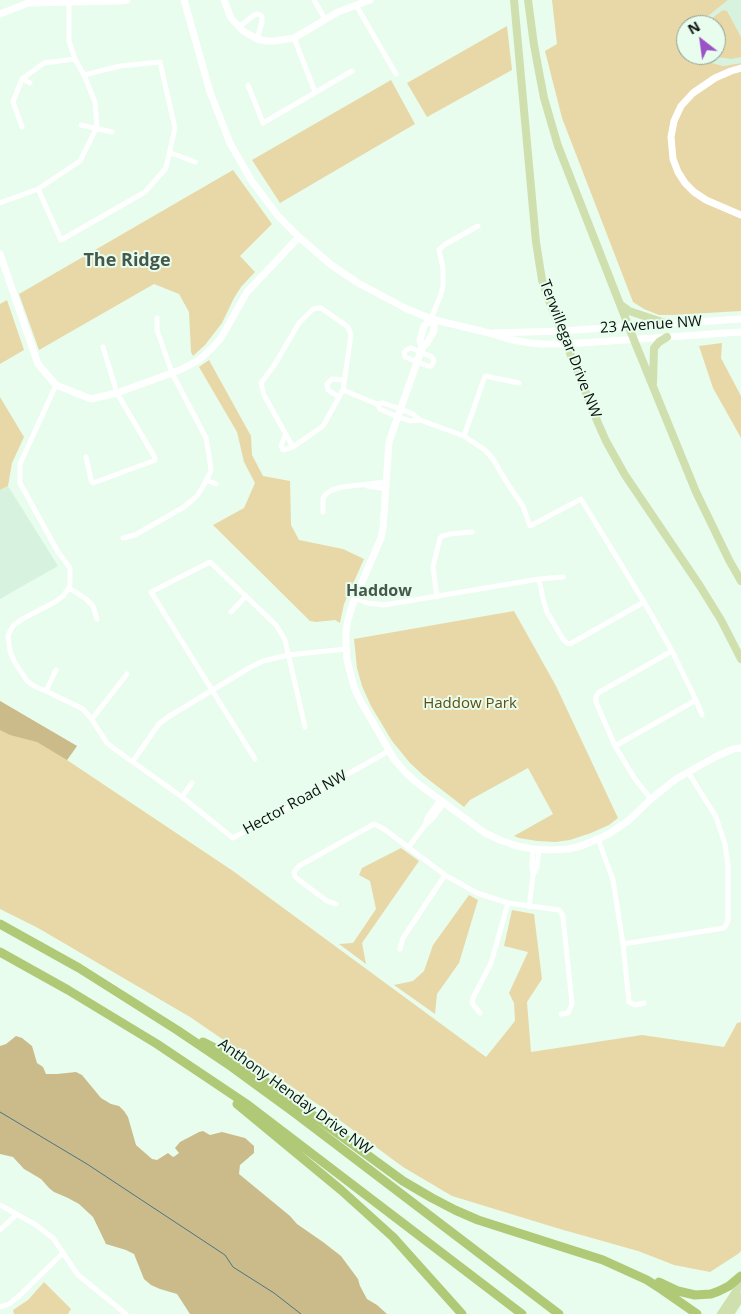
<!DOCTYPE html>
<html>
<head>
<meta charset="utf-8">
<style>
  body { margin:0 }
  #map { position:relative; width:741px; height:1314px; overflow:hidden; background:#e8fdee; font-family:"Open Sans",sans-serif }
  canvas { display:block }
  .north { position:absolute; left:676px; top:15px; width:50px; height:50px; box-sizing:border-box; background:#e8fdee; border:1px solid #8f9f94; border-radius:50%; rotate:330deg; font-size:14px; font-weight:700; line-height:20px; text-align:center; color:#0a120d }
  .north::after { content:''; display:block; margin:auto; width:18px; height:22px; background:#9b52c6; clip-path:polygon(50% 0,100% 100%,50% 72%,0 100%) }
</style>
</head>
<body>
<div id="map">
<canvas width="741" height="1314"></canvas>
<div class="north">N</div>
</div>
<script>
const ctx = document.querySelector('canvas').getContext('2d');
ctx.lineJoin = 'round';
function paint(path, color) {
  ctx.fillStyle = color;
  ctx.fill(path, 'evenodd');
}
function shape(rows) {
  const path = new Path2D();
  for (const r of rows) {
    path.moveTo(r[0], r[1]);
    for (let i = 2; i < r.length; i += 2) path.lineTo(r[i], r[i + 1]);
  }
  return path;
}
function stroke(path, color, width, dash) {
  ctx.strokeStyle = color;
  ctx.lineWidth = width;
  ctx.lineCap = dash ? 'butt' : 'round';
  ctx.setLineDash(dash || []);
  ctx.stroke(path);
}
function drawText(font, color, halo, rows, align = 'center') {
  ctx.font = font + ' "Open Sans",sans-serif';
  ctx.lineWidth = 4;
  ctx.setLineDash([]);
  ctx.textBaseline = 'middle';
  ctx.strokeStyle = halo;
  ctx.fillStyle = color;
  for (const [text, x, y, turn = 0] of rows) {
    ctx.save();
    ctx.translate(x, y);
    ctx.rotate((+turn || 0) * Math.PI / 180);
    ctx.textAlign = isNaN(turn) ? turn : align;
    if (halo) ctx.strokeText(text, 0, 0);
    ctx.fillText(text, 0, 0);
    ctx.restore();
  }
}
paint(shape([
  [728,0,741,0,741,63,723,66,702,60,693,55,716,55,716,25,697,25],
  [8,486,58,566,0,599,0,490]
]), '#d7f3df');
paint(shape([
  [552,0,728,0,697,25,686,25,686,34,684,36,686,55,693,55,702,60,723,66,741,63,741,311,673,315,659,315,644,309,633,302,562,118,545,51,557,44],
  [723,10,727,11,741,37,741,57,731,59,718,57,713,55,716,55,716,25,703,25],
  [507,26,512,70,427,117,407,83],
  [391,80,415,124,280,203,252,160],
  [233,170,272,224,240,256,255,272,241,287,234,298,222,323,205,345,193,356,191,352,189,312,179,294,154,284,39,350,19,294],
  [7,300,24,350,0,364,0,304],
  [722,343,721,358,741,396,741,438,713,388,699,346],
  [209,360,251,436,252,455,263,476,290,481,291,525,299,540,343,549,364,559,344,604,340,623,335,620,316,622,310,621,213,525,244,508,255,483,244,462,237,432,199,367],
  [0,397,24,437,12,463,8,486,0,490],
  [514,611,556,686,618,818,609,825,591,833,570,840,555,842,537,841,519,838,514,836,553,814,528,768,470,800,464,807,424,776,410,763,392,741,371,706,362,686,357,668,354,639],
  [0,701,77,746,67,760,233,871,486,1057,515,1021,514,1003,509,993,528,952,504,946,512,910,534,914,542,979,527,1002,531,1052,642,1035,724,1047,737,1023,741,1022,741,1251,738,1254,710,1272,674,1265,638,1251,560,1229,452,1196,403,1167,323,1108,190,1017,38,928,0,909],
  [401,848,419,861,362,943,366,964,339,944,353,943,376,909,370,881,359,875,362,868],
  [469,895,478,900,459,963,437,994,435,1014,394,985,413,981,424,971,433,945],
  [44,1282,71,1309,68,1314,14,1314,13,1310,28,1300]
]), '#e8d8a8');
paint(shape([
  [0,701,77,746,67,760,37,742,10,735,0,730],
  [16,1036,22,1038,32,1046,37,1063,43,1067,46,1074,57,1074,76,1072,82,1075,101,1098,111,1104,119,1106,124,1111,128,1117,136,1145,152,1159,157,1160,168,1153,173,1157,175,1156,179,1153,175,1148,180,1142,199,1132,203,1131,210,1135,222,1132,245,1138,254,1146,254,1153,240,1165,239,1174,290,1216,297,1224,323,1242,341,1256,358,1279,360,1286,367,1299,377,1305,387,1314,190,1314,177,1294,160,1289,151,1285,144,1279,134,1254,126,1250,106,1244,93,1217,79,1204,68,1198,54,1192,49,1188,41,1179,24,1169,13,1157,0,1154,0,1046,6,1044]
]), '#cbbb8b');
stroke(shape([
  [0,1112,87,1164,225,1255,233,1267,274,1293,301,1314]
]), '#4a7680', 1);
stroke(shape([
  [314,0,325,19],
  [356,5,396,74],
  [239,27,254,15,258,14,262,16,262,22,257,39],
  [294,38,315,92],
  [22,79,30,83],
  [248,85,263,123,352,71],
  [81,125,112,132],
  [22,127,13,102,22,79,44,63,75,59],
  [171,153,195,162],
  [38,189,61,240,145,192,166,168,175,128,160,62,120,66,84,75],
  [0,203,38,189,80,161,97,127,95,102,84,75,75,59,69,41,69,0],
  [431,319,441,294,443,286,443,269,439,250,444,245,478,226],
  [411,348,432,357,434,361,433,363,431,366,428,366,405,357,404,352,408,349,411,348],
  [56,385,20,464,20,483,58,552,70,568,70,584,69,588,63,596,55,602,22,619,13,626,10,631,8,636,10,651,14,661,27,681,36,687,46,691,83,709,90,717,107,743,112,747,182,797,233,838,389,751],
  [343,390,377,404,380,409,398,417,410,421,420,420],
  [339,397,328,390,327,384,332,379,344,380],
  [285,435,281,446,283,450,293,447,323,426,343,390,351,335,348,327,321,308,317,308,313,309,299,323,275,364,261,383,264,395,293,447],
  [464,436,485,376,519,383],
  [86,457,91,480,93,483,153,461,155,460,154,456,117,393,103,347],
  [206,480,216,484],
  [367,486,386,489],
  [323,512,323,498,326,494,332,490,342,487,386,482],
  [123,538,135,535,184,507,197,496,205,483,211,471,209,455,206,438,172,373,157,330,157,318],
  [539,579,563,577],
  [69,588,86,599,93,606,97,619],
  [437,597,433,567,440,538,442,536,450,534,472,532],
  [355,598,367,603,384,605,539,579,543,599,547,612,563,639,567,643,570,644,644,602,581,499,530,526,523,506,509,486,493,459,485,450,464,436,420,420,413,414,401,409,383,403,377,404],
  [231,612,246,596],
  [46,691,56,670],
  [696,700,702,715],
  [92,719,127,674],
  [615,746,696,700,672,651,644,602],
  [255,759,151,592,210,562,276,625,281,633,285,640,305,727],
  [133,761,159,724,168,717,249,668,263,661,288,655,346,649],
  [182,797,192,783],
  [651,799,635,779,615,746,596,702,596,697,598,693,672,651],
  [425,825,428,816,440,800],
  [598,839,613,880,623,944,724,928,727,923,728,920,728,865,725,844,716,817,688,772],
  [408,848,425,825,433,818,444,803],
  [533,875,537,867,539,850],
  [336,904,327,901,295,877,294,872,299,866,374,824,384,829,445,875,477,893,508,903,559,910,562,914,563,917,572,1004,568,1013,561,1014],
  [529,907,533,875,532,866,533,849],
  [623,944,629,1002,635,1005,644,1003],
  [400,949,403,938,445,875],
  [480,1013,472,1003,473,998,491,963,508,903],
  [0,1205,36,1225,53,1238,78,1275,126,1314],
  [0,1230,17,1214],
  [0,1307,9,1304,19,1296,63,1253]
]), '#fff', 5);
stroke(shape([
  [184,0,210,92,230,143,251,180,278,216,299,237,330,264,358,283,405,308,431,319,489,333,508,339,530,343,543,344,566,344,741,332],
  [224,0,231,18,243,31,257,39,267,41,275,41,294,38,338,12,370,0],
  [0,14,28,3,119,1,127,0],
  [741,68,731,71,715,78,693,93,681,106,674,121,671,137,673,159,678,172,685,183,694,192,706,200,741,215],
  [0,254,38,364,56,385,91,399,117,393,180,370,199,360,211,349,221,338,247,292,299,237],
  [431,319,434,326,434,331,427,343,422,348,389,442,383,528,381,538,353,603,348,620,346,632,346,645,347,660,354,687,360,700,394,759,404,771,417,783,485,833,500,840,517,846,533,849,550,850,568,849,581,846,607,835,628,821,651,799,676,779,715,757,733,749,741,748],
  [494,333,561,331,741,319],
  [422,348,420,340,424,326,431,319]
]), '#fff', 7);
stroke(shape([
  [514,0,536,242,542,280,548,298,598,423,606,441,625,475,700,586,721,620,741,659],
  [528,0,534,45,539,72,544,98,558,146,634,340,696,492,729,560,741,581],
  [621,305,629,311,668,324],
  [653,383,654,348,659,342,667,337],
  [721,1314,741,1284],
  [730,1314,741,1297]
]), '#cfdfad', 8);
stroke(shape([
  [0,924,79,968,177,1030,232,1067,295,1113,559,1314],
  [0,952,68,990,157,1044,248,1105,522,1314],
  [203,1042,219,1050,277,1089,403,1181,432,1198,455,1210,478,1220,603,1260,647,1280,661,1289,697,1314],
  [237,1104,341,1190,393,1237,462,1314],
  [659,1282,678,1291,695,1295,711,1294,719,1291,729,1286,741,1276]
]), '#afc976', 9);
drawText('15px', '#0a120d', '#e8fdee', [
  ["23 Avenue NW",651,325,-4],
  ["Terwillegar Drive NW",570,349,69],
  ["Hector Road NW",295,803,-29],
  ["Anthony Henday Drive NW",295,1097,36]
]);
drawText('15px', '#5d4c13', '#e8fdee', [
  ["Haddow Park",470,704]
]);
drawText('bold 16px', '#46584b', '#e8fdee', [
  ["Haddow",379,591]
]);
drawText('bold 18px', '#46584b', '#e8fdee', [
  ["The Ridge",127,261]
]);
</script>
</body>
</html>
